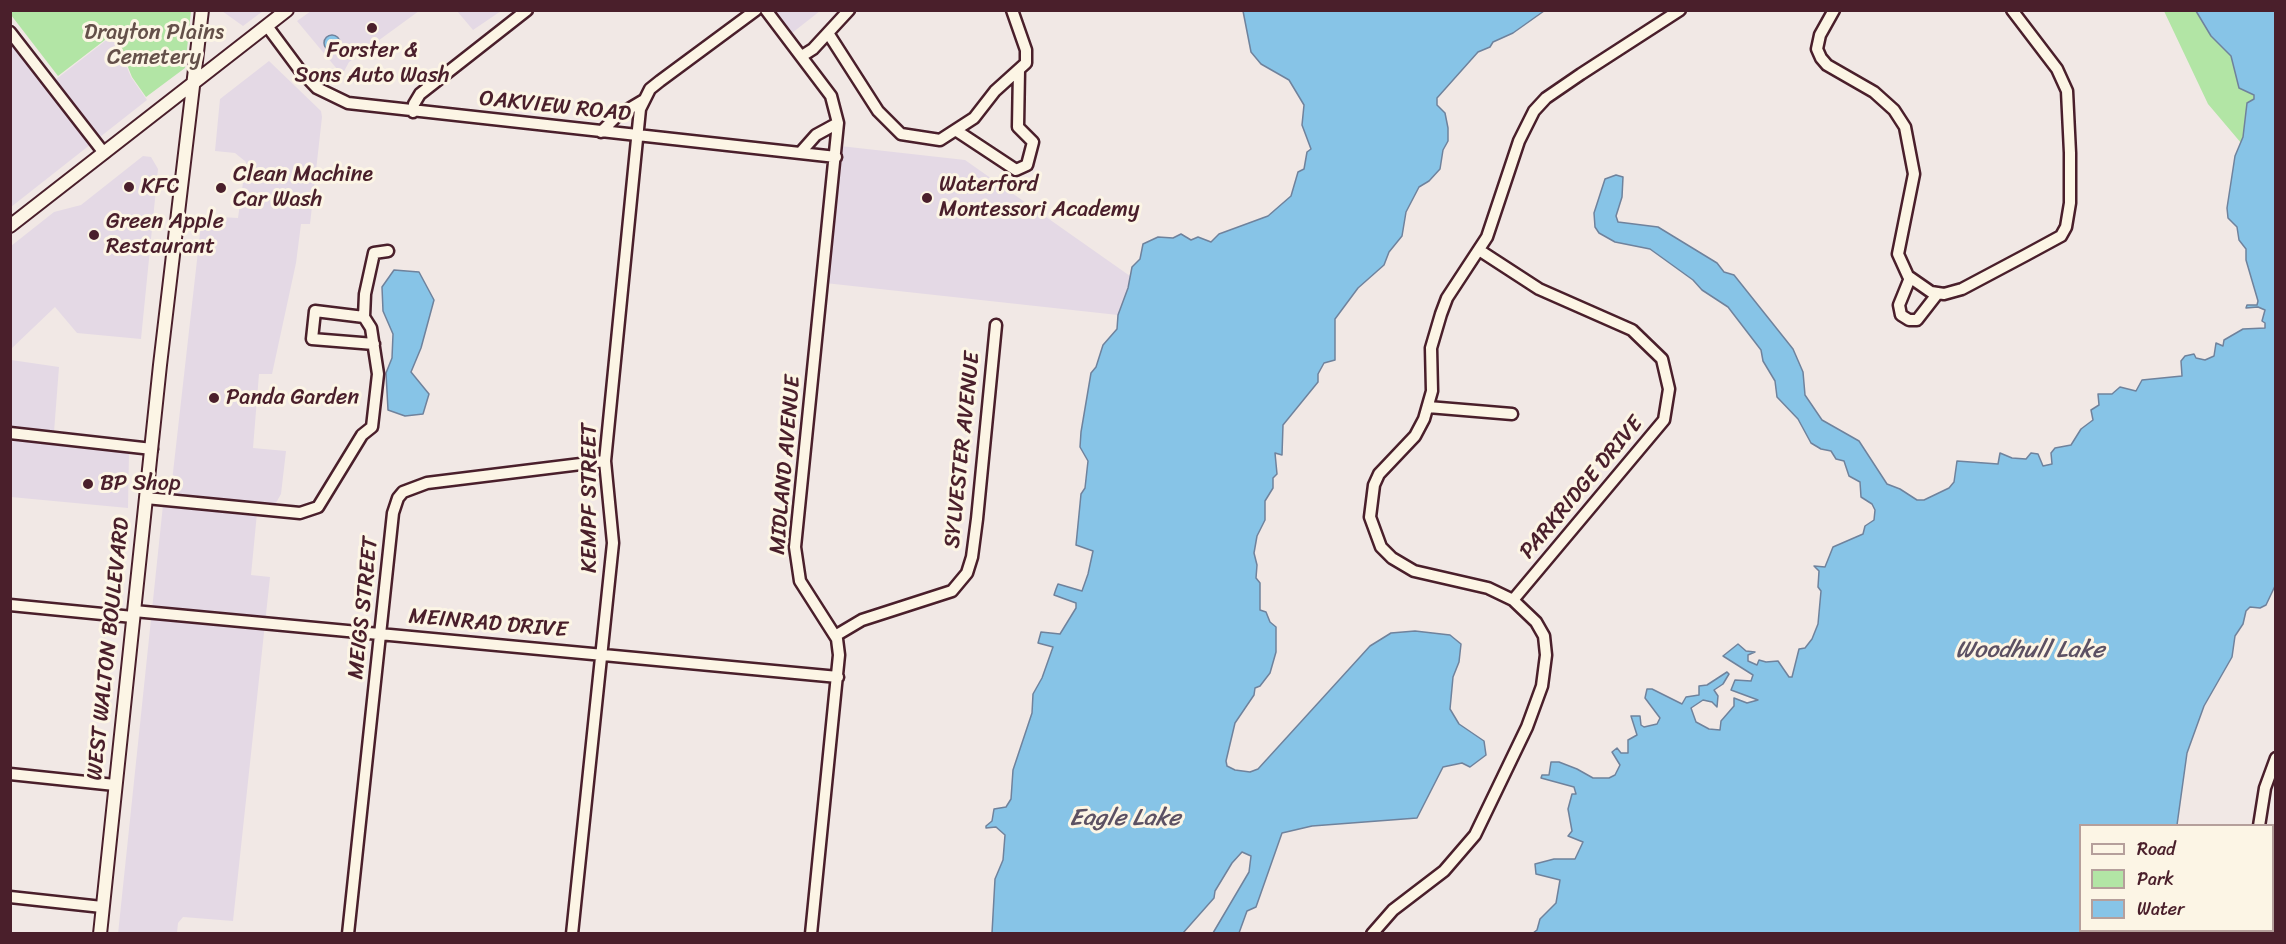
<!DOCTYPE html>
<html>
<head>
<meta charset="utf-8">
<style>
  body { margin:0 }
  #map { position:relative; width:2286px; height:944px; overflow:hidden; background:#f1e8e5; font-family:Sriracha,sans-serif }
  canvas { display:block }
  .frame { position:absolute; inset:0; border:12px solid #4a1f2b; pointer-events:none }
  .legend { position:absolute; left:2079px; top:824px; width:195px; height:108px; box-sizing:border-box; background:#fcf5e5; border:2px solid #b59f9b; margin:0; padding:8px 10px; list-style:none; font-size:18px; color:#4a1f2b }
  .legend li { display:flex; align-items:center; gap:12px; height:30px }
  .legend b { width:30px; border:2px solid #b59f9b }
</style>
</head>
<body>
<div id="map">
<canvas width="2286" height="944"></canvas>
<div class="frame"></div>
<ul class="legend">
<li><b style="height:8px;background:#fcf5e5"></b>Road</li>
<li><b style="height:16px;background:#b2e5a5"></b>Park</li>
<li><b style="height:16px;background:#87c4e7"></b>Water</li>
</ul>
</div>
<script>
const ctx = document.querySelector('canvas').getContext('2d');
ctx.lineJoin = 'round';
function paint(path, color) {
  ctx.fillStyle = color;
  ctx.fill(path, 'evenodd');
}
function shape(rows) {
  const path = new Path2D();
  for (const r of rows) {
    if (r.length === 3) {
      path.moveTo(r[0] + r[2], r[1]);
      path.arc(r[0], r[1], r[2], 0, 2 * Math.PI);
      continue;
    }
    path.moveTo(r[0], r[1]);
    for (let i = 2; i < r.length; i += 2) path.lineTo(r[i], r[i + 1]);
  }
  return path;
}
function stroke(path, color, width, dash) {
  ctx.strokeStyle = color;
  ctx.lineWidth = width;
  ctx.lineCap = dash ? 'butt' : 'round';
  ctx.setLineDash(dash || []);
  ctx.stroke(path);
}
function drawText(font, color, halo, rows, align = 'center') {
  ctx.font = font + ' Sriracha,sans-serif';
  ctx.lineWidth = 6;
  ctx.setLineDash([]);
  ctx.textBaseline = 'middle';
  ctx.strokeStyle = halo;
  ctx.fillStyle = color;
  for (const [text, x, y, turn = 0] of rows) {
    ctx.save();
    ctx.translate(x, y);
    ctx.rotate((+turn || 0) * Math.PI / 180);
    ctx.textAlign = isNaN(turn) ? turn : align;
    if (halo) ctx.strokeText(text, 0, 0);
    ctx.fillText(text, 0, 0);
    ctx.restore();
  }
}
paint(shape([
  [222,11,263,11,243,26],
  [311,11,419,11,349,62,342,75,297,21],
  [457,11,501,11,473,30],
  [774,11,820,11,792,33],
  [113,35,131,77,147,100,11,207,10,41,46,87],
  [269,61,321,111,322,117,310,224,301,224,296,263,272,374,259,374,253,448,286,451,281,494,273,508,170,499,202,216,238,218,246,162,235,153,215,151,220,99],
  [840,146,965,160,1130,276,1124,303,1118,315,825,283],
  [143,156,151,157,158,169,141,339,77,333,55,307,11,349,11,246,54,212,81,205],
  [11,360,59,367,53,445,129,453,128,508,11,497],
  [163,505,257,513,251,575,270,577,233,921,183,917,178,923,177,933,118,934]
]), '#e4d9e5');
paint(shape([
  [11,10,191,11,185,68,146,97,132,77,114,33,58,76,11,15],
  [2164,11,2275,11,2275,183,2208,104]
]), '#b2e5a5');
const water = shape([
  [2272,10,2276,12,2275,586,2266,605,2260,608,2250,607,2246,611,2243,624,2235,636,2232,657,2204,706,2187,753,2177,825,2080,826,2080,930,2175,931,2174,933,1533,933,1537,930,1540,919,1556,903,1560,880,1536,874,1535,864,1554,859,1575,859,1583,842,1568,836,1572,831,1568,809,1572,794,1576,794,1574,787,1541,778,1542,775,1549,775,1551,762,1559,762,1577,769,1593,778,1609,778,1615,775,1620,765,1612,752,1617,748,1621,753,1628,753,1628,740,1637,735,1631,716,1640,716,1641,725,1644,727,1657,724,1660,718,1645,698,1647,689,1652,689,1682,704,1686,697,1699,695,1699,686,1707,685,1727,672,1729,674,1723,684,1714,690,1718,696,1717,707,1712,702,1703,700,1691,708,1696,722,1709,729,1720,730,1721,721,1734,706,1734,698,1747,703,1758,700,1731,690,1735,680,1751,681,1753,675,1723,656,1738,644,1746,651,1755,652,1748,655,1748,661,1757,665,1759,660,1766,662,1778,661,1789,677,1792,677,1799,649,1805,648,1812,639,1818,624,1821,591,1818,587,1819,571,1814,566,1825,567,1833,547,1863,534,1865,526,1874,520,1875,510,1872,504,1861,497,1860,482,1849,476,1844,461,1836,459,1831,451,1821,449,1811,443,1798,419,1777,397,1775,381,1763,361,1761,350,1728,307,1702,290,1693,280,1650,249,1615,242,1599,233,1595,227,1594,213,1605,179,1616,175,1623,177,1622,197,1616,216,1618,222,1658,227,1717,263,1724,272,1734,275,1793,349,1803,372,1805,395,1822,420,1859,441,1887,484,1900,489,1917,500,1924,500,1949,488,1954,482,1957,461,1998,464,2000,453,2012,458,2026,459,2031,453,2038,454,2043,466,2052,464,2051,453,2055,448,2071,445,2081,429,2093,420,2091,410,2099,405,2098,394,2112,394,2120,387,2136,391,2142,380,2182,376,2181,361,2185,356,2194,354,2196,358,2205,360,2214,356,2216,343,2223,346,2224,340,2243,329,2265,328,2265,323,2262,321,2265,310,2258,307,2246,308,2247,305,2257,305,2258,301,2246,260,2246,249,2239,240,2237,227,2228,218,2227,208,2235,156,2243,137,2247,103,2254,99,2254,95,2239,88,2231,56,2211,36,2196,11,2272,10],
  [1243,11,1544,11,1513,33,1493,42,1490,47,1478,52,1437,98,1437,105,1445,113,1448,128,1448,141,1443,150,1440,169,1429,181,1419,187,1406,212,1402,236,1389,252,1384,265,1358,288,1335,319,1335,360,1324,363,1318,374,1318,382,1283,425,1282,455,1275,453,1277,474,1273,478,1273,488,1265,501,1265,520,1257,536,1254,553,1257,565,1256,578,1260,583,1260,610,1266,612,1270,622,1276,627,1276,652,1270,673,1260,686,1255,688,1254,695,1235,723,1226,761,1227,766,1235,770,1250,772,1258,769,1370,646,1391,633,1415,631,1450,635,1461,644,1459,662,1453,677,1450,709,1459,724,1484,741,1486,755,1470,767,1462,763,1443,767,1417,818,1312,826,1282,833,1256,907,1247,911,1239,933,1213,933,1249,872,1251,856,1242,852,1232,863,1215,891,1214,898,1183,933,992,933,995,879,1003,860,1005,835,996,827,986,828,986,826,992,821,994,809,1006,807,1011,799,1013,770,1032,713,1033,694,1042,678,1053,647,1038,643,1041,632,1060,634,1076,608,1076,603,1054,595,1056,589,1058,584,1082,591,1088,574,1093,551,1076,545,1081,494,1085,488,1088,461,1080,447,1081,432,1091,373,1096,367,1103,345,1117,329,1118,315,1128,288,1132,267,1140,259,1143,244,1158,237,1173,238,1181,234,1191,240,1198,237,1211,242,1219,234,1268,216,1291,196,1298,172,1304,169,1307,152,1311,149,1302,125,1304,105,1289,80,1261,64,1251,52,1243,11],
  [332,43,8],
  [394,270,419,272,434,300,421,348,411,372,429,394,423,414,405,416,388,410,386,373,392,358,393,334,383,311,382,287,394,270]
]);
paint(water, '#87c4e7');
stroke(water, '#6f829c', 1.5);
const minor = shape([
  [766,10,831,96,838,123,795,547,800,581,837,639,839,655,811,934],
  [1834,10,1820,35,1817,49,1821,58,1827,65,1874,92,1894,110,1905,127,1914,174,1898,254,1908,276,1931,292,1944,294,1962,289,2026,255,2061,236,2066,227,2070,203,2070,153,2067,91,2057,69,2012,10],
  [267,26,299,69,317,88,348,103,836,157],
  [10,32,104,153],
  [828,33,878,111,901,134,940,140,974,118,995,91,1026,63,1026,50,1012,10],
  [802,56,813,49,849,10],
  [413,112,414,104,420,94,527,10],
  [957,131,1016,170,1027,165,1033,142,1018,127,1019,70],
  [601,132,617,116,644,100],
  [800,153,816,135,838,123],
  [1479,250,1539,289,1632,330,1662,359,1669,389,1664,420,1513,600],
  [1910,278,1899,305,1901,315,1909,320,1917,320,1938,293],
  [364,317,315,311,312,339,374,344],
  [1428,407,1512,414],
  [10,433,152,449],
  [146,498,300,513,318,507,362,435,372,427,378,374,371,328,364,317,365,294,374,253,388,251],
  [10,605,133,617],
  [134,611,838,677],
  [835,636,862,620,952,591,967,573,972,557,977,519,996,325],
  [10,774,115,785],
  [2259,826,2265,788,2276,758],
  [2272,841,2276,841],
  [10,897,102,907],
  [348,934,393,513,398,498,403,492,427,483,605,461],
  [572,934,613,543,605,461,640,109,650,89,660,81,756,10],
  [1372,934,1393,910,1444,871,1475,835,1527,727,1542,686,1546,655,1544,636,1536,622,1513,600,1488,588,1414,571,1392,558,1381,547,1370,517,1374,485,1379,474,1415,436,1424,419,1432,391,1431,348,1441,314,1447,298,1487,237,1519,141,1534,111,1546,98,1581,74,1680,10],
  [2246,934,2247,930]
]);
const major = shape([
  [10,226,287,10],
  [100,934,160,365,202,10]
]);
stroke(minor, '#4a1f2b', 15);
stroke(major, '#4a1f2b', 16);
stroke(minor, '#fcf5e5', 10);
stroke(major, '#fcf5e5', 12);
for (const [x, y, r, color] of [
  [372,28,6,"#4a1f2b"],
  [129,187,6,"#4a1f2b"],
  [221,188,6,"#4a1f2b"],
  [927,198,6,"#4a1f2b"],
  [94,235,6,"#4a1f2b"],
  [214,398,6,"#4a1f2b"],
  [88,484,6,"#4a1f2b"]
]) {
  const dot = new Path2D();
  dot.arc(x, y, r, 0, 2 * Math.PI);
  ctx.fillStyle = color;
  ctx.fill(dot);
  stroke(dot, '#fcf5e5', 2);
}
drawText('22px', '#64504a', '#fcf5e5', [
  ["Drayton Plains",154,33],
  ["Cemetery",154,58]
]);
drawText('22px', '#4a1f2b', '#fcf5e5', [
  ["Forster &",372,51,"center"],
  ["Sons Auto Wash",372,76,"center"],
  ["Clean Machine",233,175],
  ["Car Wash",233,200],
  ["Waterford",939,185],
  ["Montessori Academy",939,210],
  ["KFC",141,187],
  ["Green Apple",106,222],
  ["Restaurant",106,247],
  ["Panda Garden",226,398],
  ["BP Shop",100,484]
], 'left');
drawText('22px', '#4a1f2b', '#fcf5e5', [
  ["OAKVIEW ROAD",555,107,6],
  ["SYLVESTER AVENUE",963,450,-84],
  ["MIDLAND AVENUE",786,465,-85],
  ["PARKRIDGE DRIVE",1582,488,-50],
  ["KEMPF STREET",590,498,-90],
  ["MEIGS STREET",364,608,-84],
  ["MEINRAD DRIVE",488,624,5],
  ["WEST WALTON BOULEVARD",109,649,-84]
]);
drawText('italic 24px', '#5c5163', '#fcf5e5', [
  ["Woodhull Lake",2030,651],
  ["Eagle Lake",1125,819]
]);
</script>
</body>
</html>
